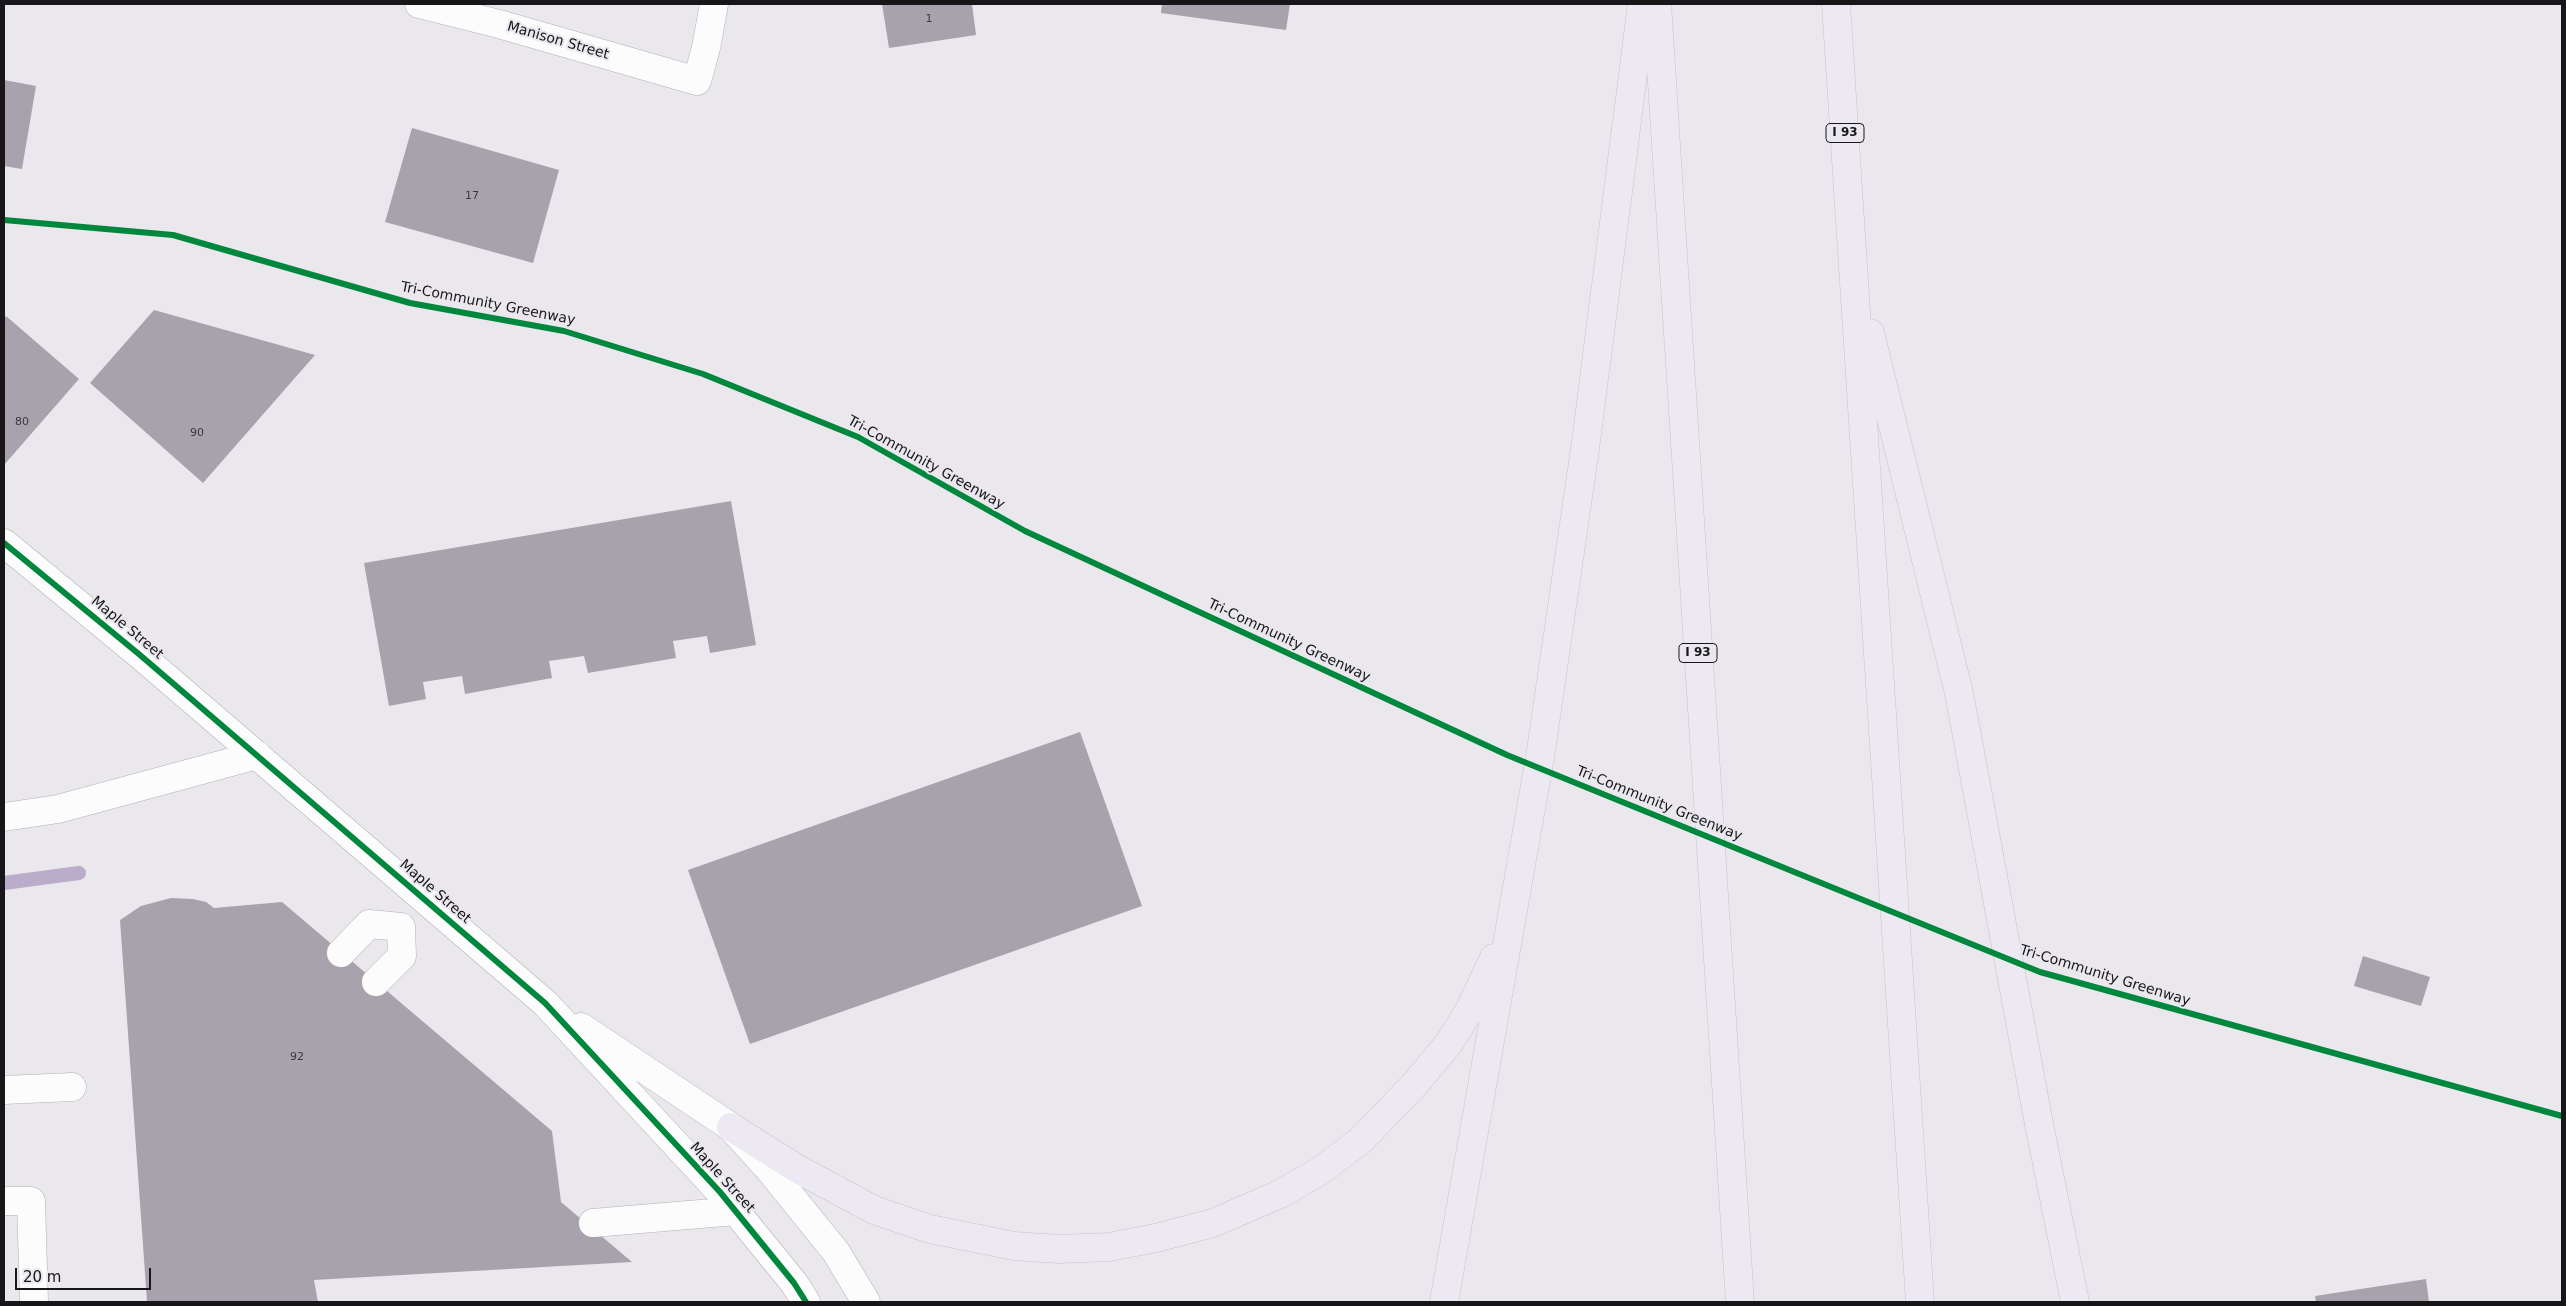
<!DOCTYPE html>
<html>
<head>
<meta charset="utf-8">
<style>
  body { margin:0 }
  #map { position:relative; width:2566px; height:1306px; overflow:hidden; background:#eae8ed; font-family:"DejaVu Sans",sans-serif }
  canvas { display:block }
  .frame { position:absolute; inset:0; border:5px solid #171619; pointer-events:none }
  .scale { position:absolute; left:15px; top:1268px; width:136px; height:22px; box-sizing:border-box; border:2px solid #171619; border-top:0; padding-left:6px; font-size:15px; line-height:18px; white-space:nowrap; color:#171619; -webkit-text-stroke:4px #eae7ee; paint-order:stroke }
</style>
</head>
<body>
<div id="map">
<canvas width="2566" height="1306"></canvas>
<div class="frame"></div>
<div class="scale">20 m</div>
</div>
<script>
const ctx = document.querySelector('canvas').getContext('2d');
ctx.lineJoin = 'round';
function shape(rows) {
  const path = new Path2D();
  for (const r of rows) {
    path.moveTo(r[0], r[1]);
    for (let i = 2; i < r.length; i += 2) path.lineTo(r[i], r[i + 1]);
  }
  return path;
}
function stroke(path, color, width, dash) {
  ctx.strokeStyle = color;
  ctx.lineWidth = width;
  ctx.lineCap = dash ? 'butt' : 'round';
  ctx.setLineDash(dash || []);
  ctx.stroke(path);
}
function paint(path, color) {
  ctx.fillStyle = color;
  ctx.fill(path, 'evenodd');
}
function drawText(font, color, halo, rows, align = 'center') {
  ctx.font = font + ' "DejaVu Sans",sans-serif';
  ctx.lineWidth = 4;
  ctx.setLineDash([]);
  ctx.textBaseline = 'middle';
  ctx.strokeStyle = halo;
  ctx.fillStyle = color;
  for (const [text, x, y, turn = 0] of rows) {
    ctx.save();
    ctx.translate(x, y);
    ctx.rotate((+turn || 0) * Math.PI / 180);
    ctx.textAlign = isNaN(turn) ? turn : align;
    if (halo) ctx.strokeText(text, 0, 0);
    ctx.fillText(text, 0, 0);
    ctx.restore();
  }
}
stroke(shape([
  [4,883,79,873]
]), '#baaccb', 14);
paint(shape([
  [882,4,972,4,976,35,889,48],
  [1162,4,1290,4,1286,30,1161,13],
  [4,80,36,86,22,169,4,166],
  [412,128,559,170,533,263,385,222],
  [154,310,315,355,203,483,90,383],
  [6,316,79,379,4,465,4,319],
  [731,501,756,645,710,653,707,636,673,641,676,658,588,673,584,656,549,661,552,678,465,694,462,676,423,682,426,699,389,706,364,563],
  [1080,732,1142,906,750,1044,688,870],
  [171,898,193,899,206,902,214,908,282,902,552,1131,561,1202,632,1262,314,1280,318,1302,147,1302,120,920,141,906],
  [2363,956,2430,977,2421,1006,2354,986],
  [2426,1279,2429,1302,2316,1302,2315,1296]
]), '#a7a2ac');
const minor = shape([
  [419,4,499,24,697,81,706,48,714,4],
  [4,543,140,655,545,1003,720,1192,794,1283,806,1302],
  [4,817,58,809,257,755],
  [341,953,369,924,401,927,402,956,376,982],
  [581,1027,731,1127,768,1168,836,1252,866,1302],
  [4,1090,72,1087],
  [4,1201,31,1201,34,1302],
  [593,1223,736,1211]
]);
const highway = shape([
  [1657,4,1740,1302],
  [1836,4,1920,1302],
  [1870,333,1959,693,2039,1124,2075,1302],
  [731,1127,796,1168,874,1210,930,1229,1014,1246,1059,1249,1109,1247,1156,1238,1213,1223,1280,1194,1320,1171,1360,1141,1415,1084,1449,1043,1469,1011,1494,958],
  [1444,1302,1540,757,1585,449,1642,4]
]);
stroke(minor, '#b2b0b4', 29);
stroke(highway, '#c5c4c6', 29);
stroke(minor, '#fcfcfc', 28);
stroke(highway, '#ede9f2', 28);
stroke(shape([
  [4,220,173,235,410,303,564,331,703,374,858,437,1025,531,1507,755,2040,972,2562,1116],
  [4,543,140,655,545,1003,720,1192,794,1283,806,1302]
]), '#00873e', 6);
drawText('11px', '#3b393e', null, [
  ["1",929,19],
  ["17",472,196],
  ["80",22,422],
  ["90",197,433],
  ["92",297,1057]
]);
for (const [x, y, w] of [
  [1845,133,38],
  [1698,653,38]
]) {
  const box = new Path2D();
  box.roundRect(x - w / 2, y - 9.5, w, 19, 4);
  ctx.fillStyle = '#eae7ee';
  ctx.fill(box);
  stroke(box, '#171619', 1);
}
drawText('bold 12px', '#171619', null, [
  ["I 93",1845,133],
  ["I 93",1698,653]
]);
drawText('14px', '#171619', '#eae7ee', [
  ["Manison Street",558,41,16],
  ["Tri-Community Greenway",488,304,11],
  ["Tri-Community Greenway",926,463,29],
  ["Maple Street",127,628,40],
  ["Tri-Community Greenway",1289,641,25],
  ["Tri-Community Greenway",1659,804,22],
  ["Maple Street",435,892,41],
  ["Tri-Community Greenway",2105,976,17],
  ["Maple Street",722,1178,48]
]);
</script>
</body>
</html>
